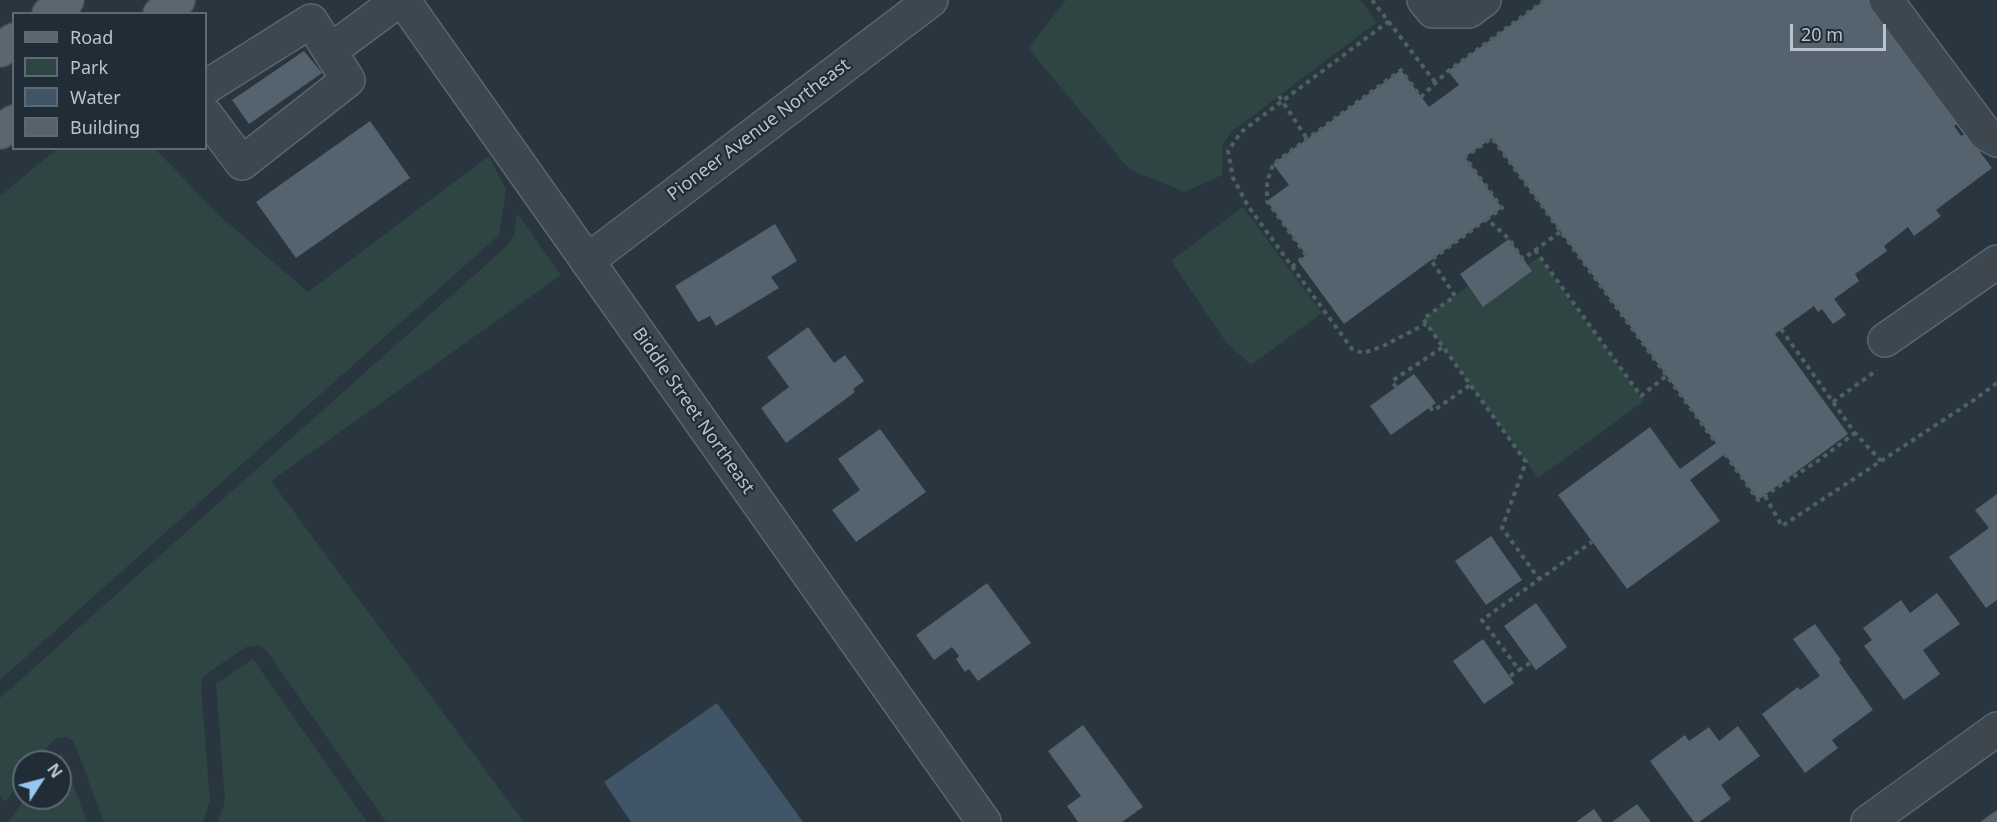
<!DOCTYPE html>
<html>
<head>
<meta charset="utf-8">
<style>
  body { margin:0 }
  #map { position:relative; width:1997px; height:822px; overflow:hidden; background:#293640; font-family:"Noto Sans",sans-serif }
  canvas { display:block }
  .legend { position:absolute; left:12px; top:12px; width:195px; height:138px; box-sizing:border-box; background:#212d36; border:2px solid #5e6972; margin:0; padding:8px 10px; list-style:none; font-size:18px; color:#bac2cb }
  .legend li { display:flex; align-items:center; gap:12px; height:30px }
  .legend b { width:30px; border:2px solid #5e6972 }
  .north { position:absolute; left:12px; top:750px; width:60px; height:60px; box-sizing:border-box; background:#212d36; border:2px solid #5e6972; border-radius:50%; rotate:54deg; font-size:16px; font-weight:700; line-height:24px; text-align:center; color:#bac2cb }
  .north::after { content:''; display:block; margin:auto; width:21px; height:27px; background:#98c6f1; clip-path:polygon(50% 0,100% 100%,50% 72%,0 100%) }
  .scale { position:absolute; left:1790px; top:24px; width:96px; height:27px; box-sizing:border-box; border:3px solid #bac2cb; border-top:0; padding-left:8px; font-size:18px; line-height:21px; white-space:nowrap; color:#bac2cb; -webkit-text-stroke:4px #212d36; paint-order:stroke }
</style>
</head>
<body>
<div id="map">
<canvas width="1997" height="822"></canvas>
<ul class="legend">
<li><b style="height:8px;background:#5b6770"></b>Road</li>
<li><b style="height:16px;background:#2e4543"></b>Park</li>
<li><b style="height:16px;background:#405668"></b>Water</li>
<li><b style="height:16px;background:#54636d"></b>Building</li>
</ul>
<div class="north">N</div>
<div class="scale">20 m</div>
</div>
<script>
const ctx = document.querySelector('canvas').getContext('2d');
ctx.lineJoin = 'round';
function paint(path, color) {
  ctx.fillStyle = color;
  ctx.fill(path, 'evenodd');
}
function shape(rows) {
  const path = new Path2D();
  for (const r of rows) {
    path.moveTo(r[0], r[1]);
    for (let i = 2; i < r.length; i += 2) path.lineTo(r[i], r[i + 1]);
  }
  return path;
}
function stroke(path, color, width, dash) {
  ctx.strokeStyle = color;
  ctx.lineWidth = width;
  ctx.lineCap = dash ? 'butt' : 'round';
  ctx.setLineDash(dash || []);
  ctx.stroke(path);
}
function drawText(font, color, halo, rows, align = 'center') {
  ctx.font = font + ' "Noto Sans",sans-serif';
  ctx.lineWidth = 4.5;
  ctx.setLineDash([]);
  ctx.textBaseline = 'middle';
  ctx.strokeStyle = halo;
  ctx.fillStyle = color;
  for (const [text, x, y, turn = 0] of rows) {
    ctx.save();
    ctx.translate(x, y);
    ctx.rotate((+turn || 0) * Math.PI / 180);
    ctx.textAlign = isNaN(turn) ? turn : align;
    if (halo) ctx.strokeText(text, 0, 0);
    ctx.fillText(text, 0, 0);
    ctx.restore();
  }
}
paint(shape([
  [1066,0,1360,0,1377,22,1231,132,1223,144,1222,175,1185,192,1130,170,1028,48],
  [57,149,155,149,221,217,308,292,489,156,506,190,499,235,0,680,0,196],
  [1243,207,1322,313,1251,365,1226,342,1171,261],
  [517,213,561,275,271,481,524,822,386,822,266,650,259,645,246,647,209,672,203,678,201,686,210,801,203,822,104,822,75,745,73,741,66,737,57,738,50,744,36,762,24,762,24,777,5,802,0,794,0,698,508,245,514,235],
  [1539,257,1644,401,1538,478,1423,319,1468,286,1483,306,1531,272,1527,265],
  [253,659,367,822,218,822,225,801,216,684],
  [61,752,87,822,8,822,26,798,60,798,60,762,53,762]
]), '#2e4543');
paint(shape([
  [717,703,803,822,631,822,604,782]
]), '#405668');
paint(shape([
  [1545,0,1869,0,1959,123,1954,126,1961,136,1966,133,1992,168,1936,210,1941,216,1914,236,1908,227,1884,246,1887,251,1855,274,1859,281,1834,299,1846,315,1833,324,1822,309,1818,312,1814,306,1775,334,1848,434,1758,500,1725,454,1690,480,1720,521,1627,589,1558,495,1650,427,1680,469,1716,443,1492,138,1465,157,1502,208,1344,324,1298,261,1306,255,1267,201,1289,185,1273,164,1401,70,1429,107,1459,85,1448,71],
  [304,51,322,73,249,124,232,100],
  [370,121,410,178,296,258,256,202],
  [775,224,797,261,771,277,779,288,716,326,710,316,698,322,675,286],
  [1509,239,1532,271,1483,307,1460,274],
  [808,327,834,363,845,355,864,381,853,389,855,392,786,443,761,408,789,387,767,357],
  [1414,374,1436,403,1391,435,1370,406],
  [880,429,926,492,856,542,832,510,860,490,838,459],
  [1997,494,1997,600,1986,608,1949,557,1989,528,1975,510],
  [1491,536,1522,580,1486,605,1455,561],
  [987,583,1031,643,978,681,969,669,965,672,956,659,959,656,952,647,934,660,916,635],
  [1937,593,1960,624,1923,650,1940,674,1904,700,1864,646,1872,640,1863,628,1901,600,1910,613],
  [1536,603,1567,647,1536,670,1504,626],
  [1815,624,1841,660,1839,662,1873,710,1832,740,1838,748,1805,773,1762,714,1798,687,1800,690,1820,676,1793,639],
  [1483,639,1514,683,1484,704,1453,661],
  [1083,725,1143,807,1122,822,1078,822,1067,806,1081,796,1048,751],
  [1738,726,1760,756,1721,785,1731,799,1699,822,1694,822,1650,761,1685,735,1689,741,1709,727,1719,741],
  [1637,804,1651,822,1612,822],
  [1594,809,1603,822,1576,822],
  [1997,810,1997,822,1980,822]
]), '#54636d');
const minor = shape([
  [403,0,984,822],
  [1424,0,1433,11,1469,11,1484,0],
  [1886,0,1986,134,1997,140],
  [330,51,399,0],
  [206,87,311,21,348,80,242,163,206,115],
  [587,261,931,0],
  [1885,340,1997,262],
  [1868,822,1997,729]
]);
const major = shape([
  [49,14,67,0],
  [160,14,178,0],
  [0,50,14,40],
  [0,132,14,122]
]);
stroke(minor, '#5b656e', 36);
stroke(major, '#46515a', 36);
stroke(shape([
  [1372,0,1435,82],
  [1389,21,1241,132,1228,151,1233,178,1248,206,1352,349,1363,353,1381,347,1426,324],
  [1279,96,1307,139],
  [1487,219,1431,260,1455,296,1423,319,1526,462,1502,528,1539,579],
  [1560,232,1523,259,1509,239,1487,219,1502,208,1465,157,1492,138,1716,443],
  [1535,250,1641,396,1666,376],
  [1292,267,1306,255,1267,201,1267,182,1273,164,1401,70,1421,97,1448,71,1545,0],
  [1781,329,1855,433,1881,461],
  [1396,387,1392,381,1443,347],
  [1833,402,1877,370],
  [1430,407,1433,411,1470,385],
  [1725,454,1758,500,1819,460,1855,433],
  [1765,496,1782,526,1974,400,1997,383],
  [1530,663,1519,670,1482,620,1592,542],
  [1510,676,1519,670]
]), '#4d6161', 4, [4.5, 4.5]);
stroke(minor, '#3d4750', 33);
stroke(major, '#5b6770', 33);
drawText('18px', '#bac2cb', '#212d36', [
  ["Pioneer Avenue Northeast",759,130,-37],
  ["Biddle Street Northeast",693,411,55]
]);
</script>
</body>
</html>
